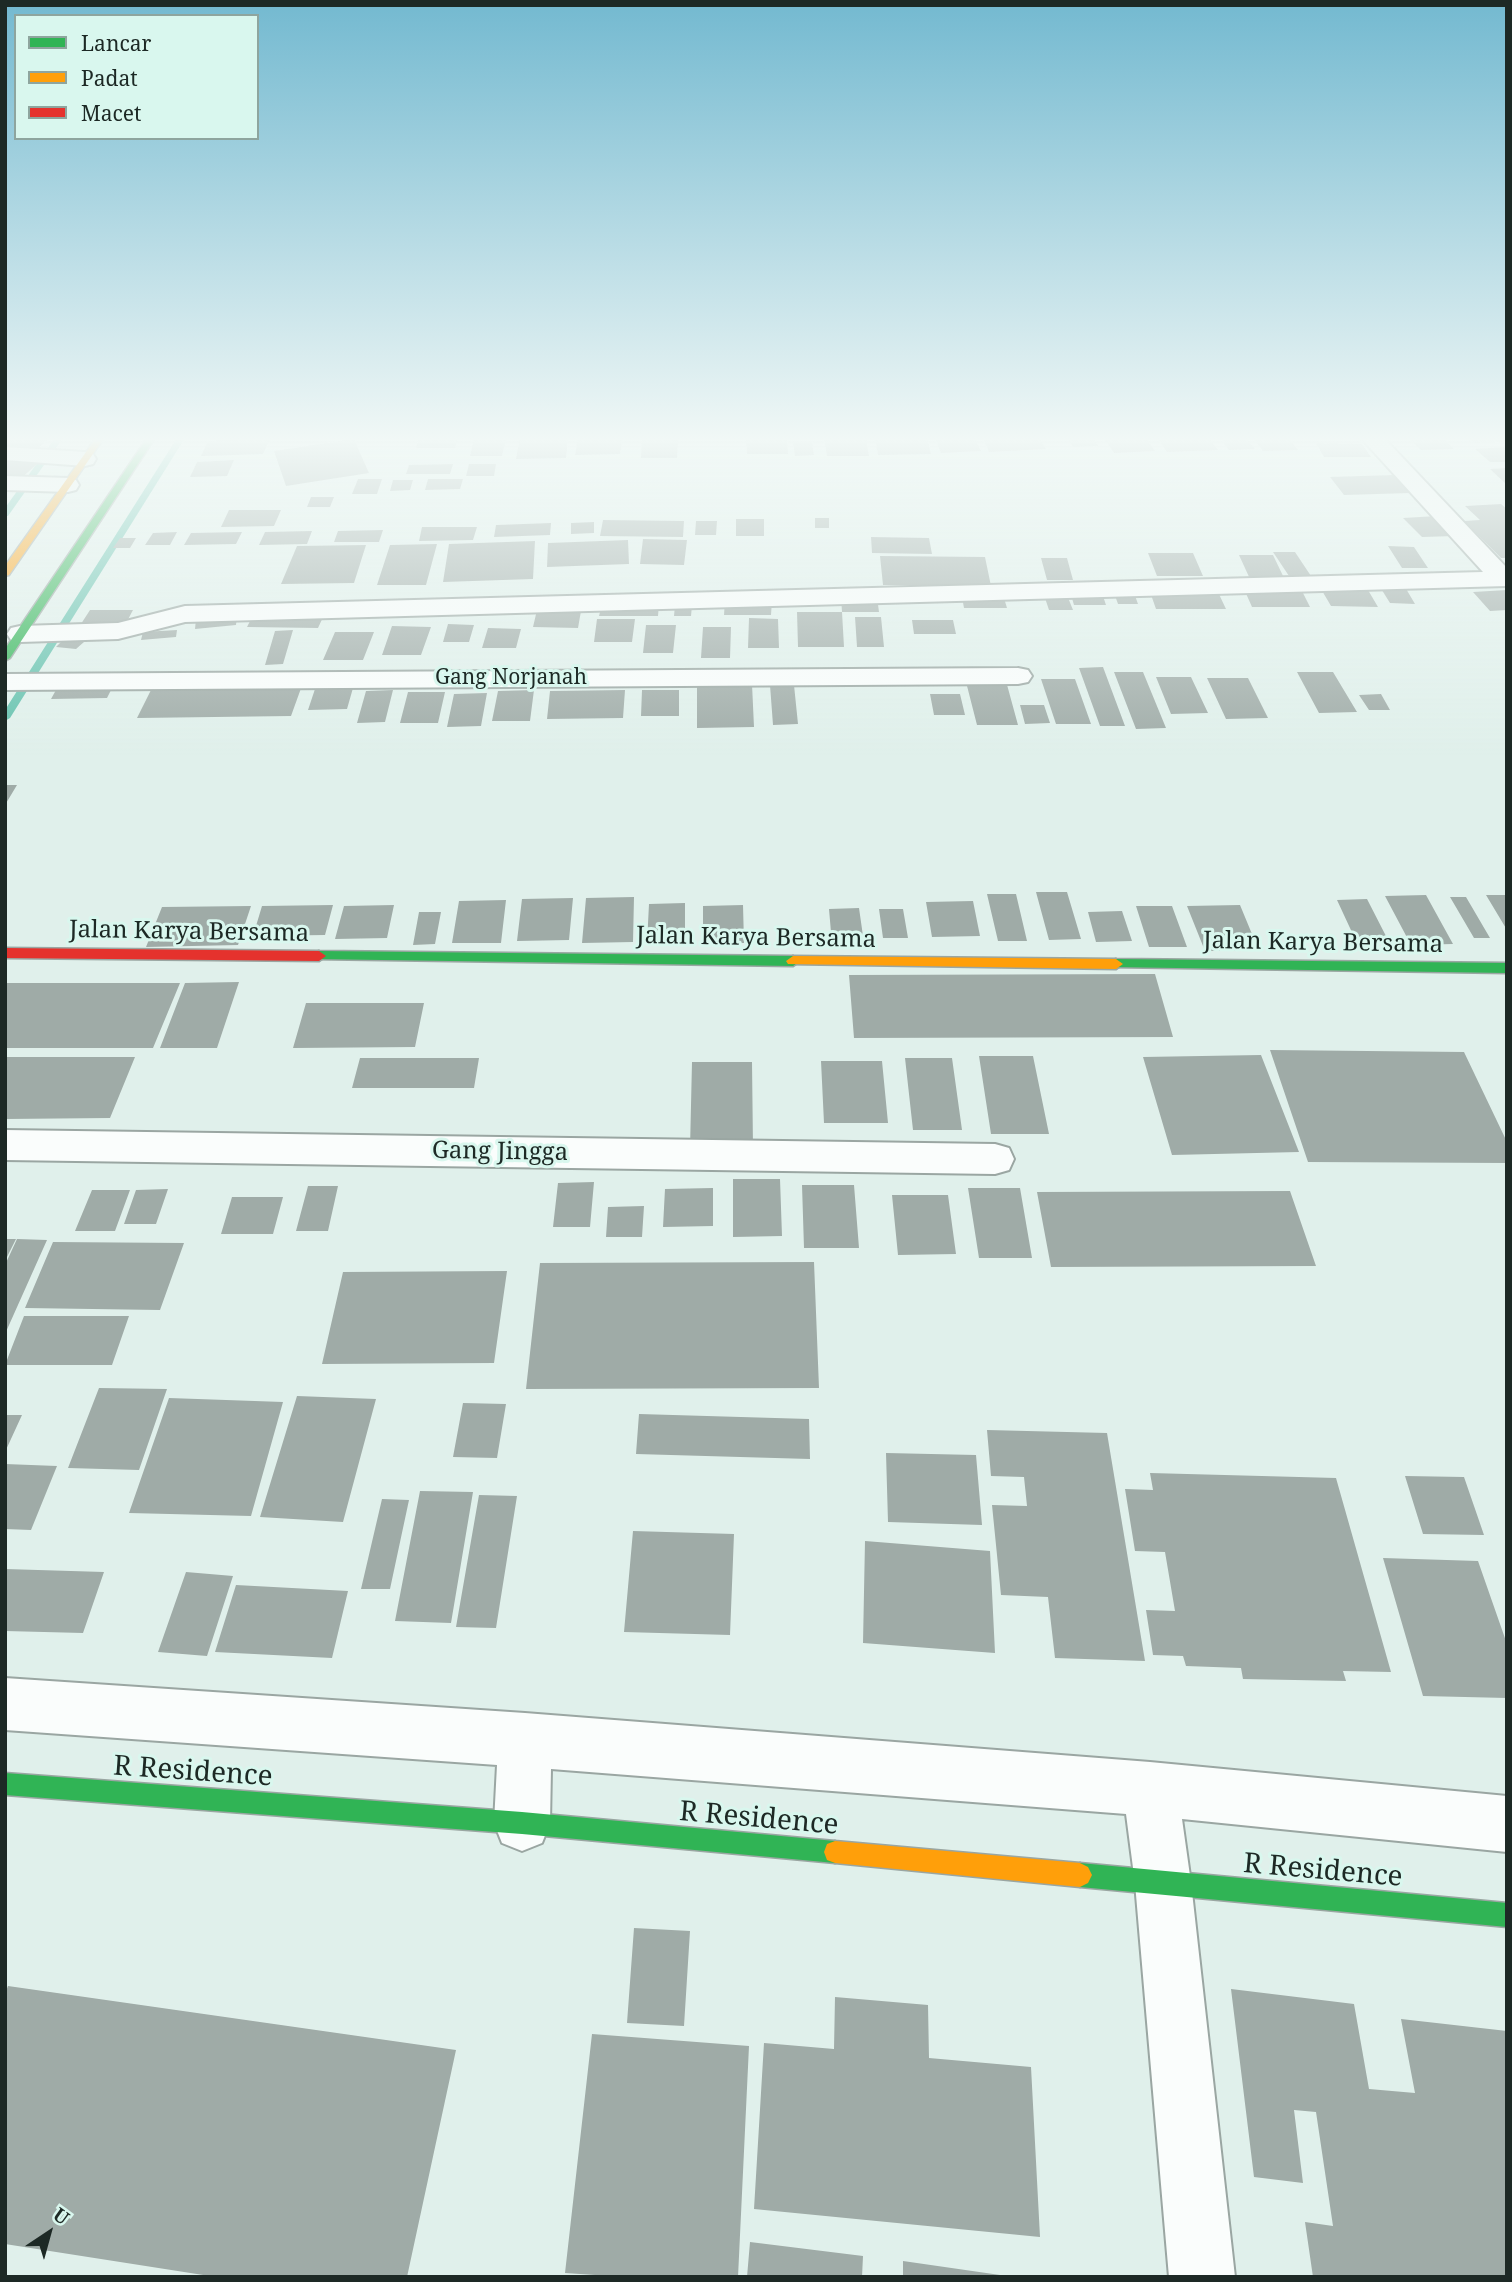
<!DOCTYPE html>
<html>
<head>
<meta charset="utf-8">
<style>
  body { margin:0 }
  #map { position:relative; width:1512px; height:2282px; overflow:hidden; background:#e0f0eb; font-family:"Noto Serif",serif }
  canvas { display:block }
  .frame { position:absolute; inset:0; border:7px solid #1d2925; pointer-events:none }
  .legend { position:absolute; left:14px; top:14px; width:245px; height:126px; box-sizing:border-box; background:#d9f7ee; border:2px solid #8ea59e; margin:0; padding:9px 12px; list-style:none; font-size:21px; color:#1d2925 }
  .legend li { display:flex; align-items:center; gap:14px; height:35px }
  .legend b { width:35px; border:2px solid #8ea59e }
  .north { position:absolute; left:14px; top:2198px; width:70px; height:70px; -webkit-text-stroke:5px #d9f7ee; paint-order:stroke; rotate:36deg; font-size:19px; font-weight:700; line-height:28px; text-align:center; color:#1d2925 }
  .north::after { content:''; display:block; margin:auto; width:24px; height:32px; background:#1d2925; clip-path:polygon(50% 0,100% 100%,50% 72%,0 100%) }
</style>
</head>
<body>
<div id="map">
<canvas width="1512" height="2282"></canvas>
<div class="frame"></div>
<ul class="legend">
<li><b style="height:9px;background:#30b455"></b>Lancar</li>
<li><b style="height:9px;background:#ff9f0a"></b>Padat</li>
<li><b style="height:9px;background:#e5322d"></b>Macet</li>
</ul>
<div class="north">U</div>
</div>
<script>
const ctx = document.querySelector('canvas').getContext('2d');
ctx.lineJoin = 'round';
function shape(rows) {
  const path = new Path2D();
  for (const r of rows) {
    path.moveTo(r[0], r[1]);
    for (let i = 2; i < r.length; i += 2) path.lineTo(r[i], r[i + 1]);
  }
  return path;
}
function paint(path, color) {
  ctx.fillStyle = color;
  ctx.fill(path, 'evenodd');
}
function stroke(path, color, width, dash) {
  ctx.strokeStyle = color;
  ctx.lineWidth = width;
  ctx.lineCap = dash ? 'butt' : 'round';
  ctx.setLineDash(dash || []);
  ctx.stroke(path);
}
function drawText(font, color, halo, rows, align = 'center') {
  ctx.font = font + ' "Noto Serif",serif';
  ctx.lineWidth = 6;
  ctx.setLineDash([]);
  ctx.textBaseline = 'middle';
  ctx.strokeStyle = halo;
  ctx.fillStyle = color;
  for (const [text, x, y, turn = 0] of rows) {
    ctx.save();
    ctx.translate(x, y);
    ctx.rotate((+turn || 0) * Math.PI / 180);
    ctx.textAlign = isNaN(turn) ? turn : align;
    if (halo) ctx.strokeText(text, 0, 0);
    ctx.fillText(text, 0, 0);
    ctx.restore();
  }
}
paint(shape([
  [55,438,63,438,8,516,5,516,5,508,55,438],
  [177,438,185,438,10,718,5,721,5,710,177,438]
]), '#63c1ad');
paint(shape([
  [5,438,20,438,47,440,32,454,5,452],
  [419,438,458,438,455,448,416,448],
  [520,438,568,438,566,458,516,459],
  [578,438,622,438,620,454,575,455],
  [642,438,678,438,677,458,641,458],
  [746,438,787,438,788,454,747,454],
  [824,438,866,438,869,456,827,456],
  [875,438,927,438,931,454,878,455],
  [935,438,974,438,981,451,941,453],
  [983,438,1039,438,1046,449,989,452],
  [1068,438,1093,438,1098,446,1073,447],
  [1104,438,1146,438,1155,451,1114,453],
  [1157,438,1209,438,1218,450,1167,452],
  [1220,438,1246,438,1255,449,1229,450],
  [1253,438,1288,438,1298,450,1263,451],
  [1409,438,1443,438,1454,449,1421,450],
  [1467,438,1507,438,1507,442,1472,443],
  [270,439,263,454,201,456,208,441],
  [354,439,369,473,286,486,274,451],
  [474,439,506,439,502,456,470,456],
  [793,442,812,442,814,455,795,456],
  [1316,443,1362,444,1371,457,1324,457],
  [1504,447,1507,450,1507,462,1490,462,1475,449],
  [5,455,44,458,18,481,5,481],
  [234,460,227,476,190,477,197,462],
  [453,464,450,474,406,474,409,465],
  [469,464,496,464,494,476,466,476],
  [1507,468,1507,485,1490,469],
  [1394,475,1410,493,1344,495,1330,477],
  [358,479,382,479,377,494,352,494],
  [428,479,463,479,460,489,425,490],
  [393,480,413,480,410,490,390,491],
  [311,497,334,497,330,507,307,507],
  [1501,504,1507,509,1507,558,1501,558,1464,521,1480,520,1465,506],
  [229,510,281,510,274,526,221,527],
  [1437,516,1455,536,1422,537,1403,518],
  [815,518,829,518,829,528,815,528],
  [736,519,764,519,764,536,736,536],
  [603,520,684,521,683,537,600,536],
  [696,521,717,521,716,535,695,535],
  [594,522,594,533,571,534,571,523],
  [551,523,550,535,494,537,496,525],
  [422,527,477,527,473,540,419,541],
  [383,530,379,542,334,542,338,531],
  [312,531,307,544,259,545,265,532],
  [177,532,170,545,145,545,153,533],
  [242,532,236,544,184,545,191,533],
  [871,537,929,538,932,554,872,553],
  [120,538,136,538,130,548,113,548],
  [643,539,687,540,684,565,640,564],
  [628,540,629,564,547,567,548,543],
  [535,541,533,579,443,582,449,544],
  [437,544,426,585,377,585,390,545],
  [366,545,354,583,281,584,297,546],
  [1388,546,1414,547,1428,568,1402,568],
  [1273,552,1295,552,1313,579,1291,579],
  [1148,553,1193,553,1203,576,1157,576],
  [1239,555,1273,555,1285,580,1250,579],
  [880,556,985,557,991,586,883,585],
  [1041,558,1067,558,1073,580,1047,580],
  [1380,587,1405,587,1415,604,1390,603],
  [1149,589,1217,590,1226,609,1156,609],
  [1244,589,1301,589,1310,607,1252,607],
  [1321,589,1368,590,1378,607,1331,606],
  [1113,590,1133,590,1138,604,1118,604],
  [1507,590,1507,610,1490,611,1473,592],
  [1044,595,1067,595,1073,610,1049,610],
  [1071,595,1103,596,1106,605,1074,605],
  [841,597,877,597,879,612,842,612],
  [962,597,1004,598,1007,608,964,608],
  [725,600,772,601,771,615,724,615],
  [602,604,659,604,658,616,599,616],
  [675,605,692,606,691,616,674,616],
  [90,610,133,610,124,627,79,627],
  [537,610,581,611,578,628,533,627],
  [797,612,842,612,844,647,798,647],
  [254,613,325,613,318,628,247,627],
  [237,615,236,625,195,629,196,619],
  [855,617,881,617,884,647,857,647],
  [749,618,778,619,779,648,748,648],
  [597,619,635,619,632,642,594,642],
  [912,620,953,620,956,634,914,634],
  [448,624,474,625,469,642,443,642],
  [646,625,676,625,673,653,643,653],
  [392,626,431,627,421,655,382,655],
  [703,627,731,627,730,658,701,658],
  [488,628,521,629,516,648,482,648],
  [177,630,176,637,141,640,143,632],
  [293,630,283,664,265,665,275,631],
  [335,632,374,632,363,660,323,660],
  [64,639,84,642,76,649,56,647],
  [1103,667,1125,726,1100,726,1079,668],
  [1114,672,1143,672,1166,728,1136,729],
  [1297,672,1333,672,1357,712,1319,713],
  [1156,677,1191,677,1208,713,1171,714],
  [1207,678,1248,678,1268,718,1226,719],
  [1041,679,1075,679,1091,724,1056,724],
  [304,680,291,716,137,718,155,682],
  [1006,681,1018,725,977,725,966,682],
  [752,684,754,727,697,728,697,685],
  [770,685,794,685,798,724,773,725],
  [353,688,347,709,308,710,315,689],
  [56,690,111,690,107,698,51,699],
  [393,690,385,722,357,723,366,691],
  [534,690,530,721,492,721,498,691],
  [625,690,623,718,547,719,550,691],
  [642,690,679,690,679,716,641,716],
  [408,692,445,692,438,723,400,723],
  [487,693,481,726,447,727,454,694],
  [930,694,960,694,965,715,934,715],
  [1381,694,1390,710,1369,710,1359,695],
  [1020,705,1044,705,1050,723,1025,724],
  [5,785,17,785,5,805],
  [1036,892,1067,892,1081,939,1049,940],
  [987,894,1016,894,1027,941,998,941],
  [1426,895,1453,944,1411,945,1385,896],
  [1486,895,1507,895,1507,930],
  [634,897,633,942,582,943,586,898],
  [1450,897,1466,897,1490,938,1474,938],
  [573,898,569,940,517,941,522,899],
  [1367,899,1388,940,1356,941,1337,900],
  [506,900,501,943,452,943,459,901],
  [973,901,980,936,932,937,926,902],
  [685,903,685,943,647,943,649,904],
  [333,905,325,935,253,936,262,906],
  [394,905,387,938,335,939,344,906],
  [743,905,744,943,703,943,703,906],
  [1240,905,1259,951,1205,951,1187,906],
  [251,906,238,945,146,947,162,907],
  [1136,906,1172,906,1187,947,1149,947],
  [859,908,864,943,832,944,829,909],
  [879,909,903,909,908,938,883,938],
  [1122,911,1132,941,1096,942,1088,912],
  [419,912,441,912,435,944,413,945],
  [1155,974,1173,1037,854,1038,849,975],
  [239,982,217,1048,160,1048,185,983],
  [5,983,180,983,153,1048,5,1048],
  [306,1003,424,1003,415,1047,293,1048],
  [1270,1050,1464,1052,1507,1142,1507,1163,1308,1162],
  [1261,1055,1299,1152,1172,1155,1143,1057],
  [979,1056,1033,1056,1049,1134,991,1134],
  [5,1057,135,1057,110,1118,5,1119],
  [360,1058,479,1058,474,1088,352,1088],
  [905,1058,952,1058,962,1130,913,1130],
  [821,1061,882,1061,888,1123,824,1123],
  [692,1062,752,1062,753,1148,690,1149],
  [733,1179,780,1179,782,1236,733,1237],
  [594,1182,590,1227,553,1227,558,1183],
  [802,1185,854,1185,859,1248,804,1248],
  [308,1186,338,1186,328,1231,296,1231],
  [713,1188,713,1226,663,1227,665,1189],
  [968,1188,1020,1188,1032,1258,979,1258],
  [168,1189,156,1224,124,1224,136,1190],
  [92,1190,130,1190,115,1231,75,1231],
  [1290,1191,1316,1266,1051,1267,1037,1192],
  [892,1195,948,1195,956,1254,898,1255],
  [232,1197,283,1197,273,1234,221,1234],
  [644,1206,642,1237,606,1237,608,1207],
  [5,1239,16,1239,5,1261],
  [17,1239,47,1240,5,1334,5,1265],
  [53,1242,184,1243,160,1310,25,1308],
  [814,1262,819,1388,526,1389,540,1263],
  [507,1271,494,1363,322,1364,343,1272],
  [24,1316,129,1316,112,1365,5,1365],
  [99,1388,167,1389,139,1470,68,1468],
  [297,1396,376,1399,343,1522,260,1517],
  [169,1398,283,1402,251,1516,129,1513],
  [463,1403,506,1404,497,1458,453,1457],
  [639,1414,809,1419,810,1459,636,1454],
  [5,1415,22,1415,5,1452],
  [987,1430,1107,1433,1145,1661,1055,1658,1048,1597,1001,1595,992,1505,1027,1506,1024,1477,991,1476],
  [886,1453,976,1455,982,1525,888,1522],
  [5,1464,57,1466,31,1530,5,1529],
  [1150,1473,1336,1478,1391,1672,1343,1671,1346,1681,1243,1679,1241,1668,1186,1666,1183,1656,1153,1655,1146,1610,1175,1611,1165,1552,1135,1551,1125,1489,1153,1490],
  [1405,1476,1464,1477,1484,1535,1423,1534],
  [420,1491,473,1492,451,1623,395,1621],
  [479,1495,517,1496,496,1628,456,1627],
  [382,1499,409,1500,390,1589,361,1589],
  [633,1531,734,1534,730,1635,624,1632],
  [865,1541,990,1551,995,1653,863,1643],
  [1383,1558,1478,1561,1507,1644,1507,1698,1423,1696],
  [5,1569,104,1572,83,1633,5,1631],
  [186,1572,233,1576,207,1656,158,1652],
  [236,1585,348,1591,332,1658,215,1652],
  [634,1928,690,1931,684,2026,627,2023],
  [8,1986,456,2050,407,2277,216,2277,5,2244,5,1994],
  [1231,1989,1354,2004,1369,2089,1415,2093,1401,2019,1507,2031,1507,2277,1313,2277,1305,2222,1333,2226,1316,2112,1294,2110,1303,2183,1254,2177],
  [835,1997,928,2005,929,2058,1031,2067,1040,2237,754,2209,764,2043,834,2049],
  [592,2034,749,2046,738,2277,625,2277,565,2273],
  [750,2242,863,2256,862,2277,747,2277],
  [903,2261,1000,2275,1000,2277,903,2277]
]), '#9faba7');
const street = shape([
  [1361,438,1384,438,1507,568,1507,586,185,622,118,639,20,642,11,640,7,634,11,628,20,626,118,623,185,606,1483,572,1361,438],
  [5,447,85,452,93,454,96,459,93,464,85,466,5,460,5,447],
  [5,476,68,478,76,480,79,485,76,490,68,492,5,490,5,476],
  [1018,668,1028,670,1032,676,1028,682,1018,684,5,690,5,674,1018,668],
  [5,1130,995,1144,1009,1148,1014,1159,1009,1170,995,1174,5,1160,5,1130],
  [5,1678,525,1713,1150,1762,1507,1796,1507,1852,1182,1819,1191,1883,1235,2277,1169,2277,1135,1883,1126,1814,551,1769,550,1823,542,1843,522,1851,502,1843,494,1823,497,1765,5,1730,5,1678]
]);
const fast = shape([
  [147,438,155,438,10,658,5,661,5,649,147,438],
  [319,951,793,956,800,961,793,966,314,959,312,956,314,953,319,951],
  [1116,959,1507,963,1507,973,1111,967,1109,964,1111,961,1116,959],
  [5,1773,522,1812,835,1841,843,1844,846,1852,843,1860,835,1863,522,1834,5,1795,5,1773],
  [1080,1863,1507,1903,1507,1927,1080,1887,1072,1883,1068,1875,1072,1867,1080,1863]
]);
const slow = shape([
  [96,438,104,438,9,575,5,576,5,566,96,438],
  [793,956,1116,959,1123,964,1116,969,788,964,786,961,793,956],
  [835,1841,1080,1863,1088,1867,1092,1875,1088,1883,1080,1887,835,1863,827,1860,824,1852,827,1844,835,1841]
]);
const jam = shape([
  [5,948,319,951,326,956,319,961,5,958,5,948]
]);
stroke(street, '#9aa6a2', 4);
stroke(fast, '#9aa6a2', 3);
stroke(slow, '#9aa6a2', 3);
stroke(jam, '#9aa6a2', 3);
paint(street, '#fafdfc');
paint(fast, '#30b455');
paint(slow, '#ff9f0a');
paint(jam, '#e5322d');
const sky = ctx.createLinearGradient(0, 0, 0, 758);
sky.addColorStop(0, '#73b9d0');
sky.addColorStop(0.58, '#f1f8f6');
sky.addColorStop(1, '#f1f8f600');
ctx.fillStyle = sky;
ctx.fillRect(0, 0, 1512, 758);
drawText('21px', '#1d2925', '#d9f7ee', [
  ["Gang Norjanah",511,678]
]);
drawText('24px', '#1d2925', '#d9f7ee', [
  ["Jalan Karya Bersama",189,932,1],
  ["Jalan Karya Bersama",756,938,1],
  ["Jalan Karya Bersama",1323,943,1],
  ["Gang Jingga",500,1152,1]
]);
drawText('28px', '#1d2925', '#d9f7ee', [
  ["R Residence",193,1772,4],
  ["R Residence",759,1819,5],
  ["R Residence",1323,1871,5]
]);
</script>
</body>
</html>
